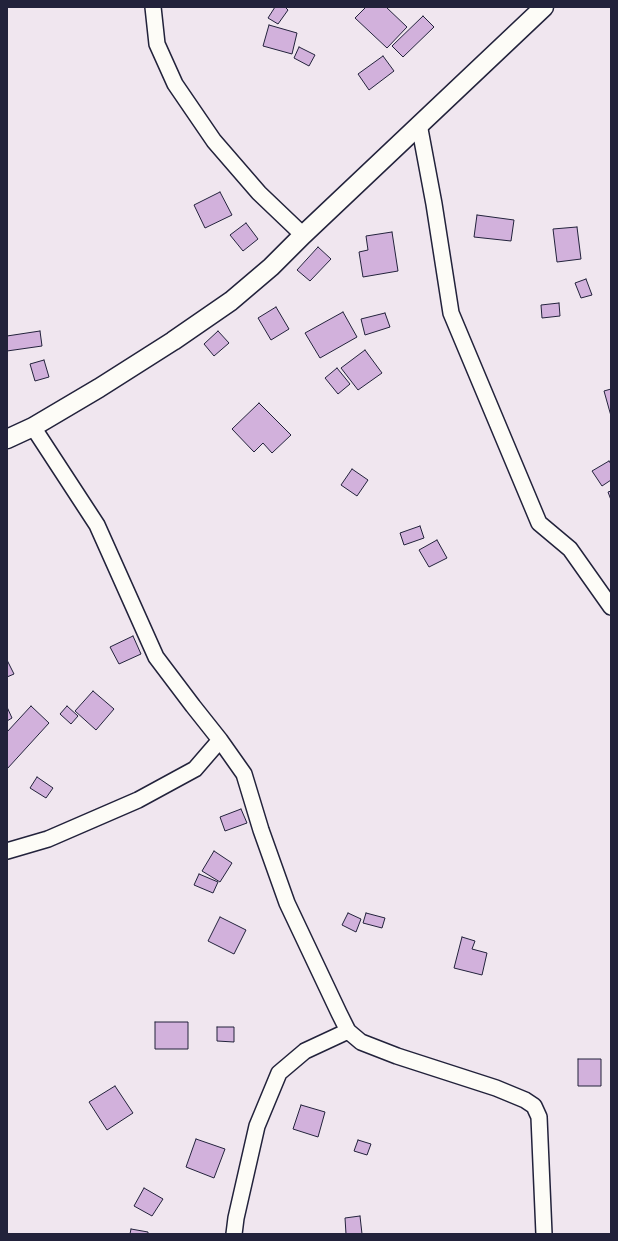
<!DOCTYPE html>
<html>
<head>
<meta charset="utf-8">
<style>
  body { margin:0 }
  #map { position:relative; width:618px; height:1241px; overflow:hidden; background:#f0e6ef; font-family:"Indie Flower",sans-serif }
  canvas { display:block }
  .frame { position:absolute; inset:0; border:8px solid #22223b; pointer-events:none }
</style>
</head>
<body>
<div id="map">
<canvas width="618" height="1241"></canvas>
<div class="frame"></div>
</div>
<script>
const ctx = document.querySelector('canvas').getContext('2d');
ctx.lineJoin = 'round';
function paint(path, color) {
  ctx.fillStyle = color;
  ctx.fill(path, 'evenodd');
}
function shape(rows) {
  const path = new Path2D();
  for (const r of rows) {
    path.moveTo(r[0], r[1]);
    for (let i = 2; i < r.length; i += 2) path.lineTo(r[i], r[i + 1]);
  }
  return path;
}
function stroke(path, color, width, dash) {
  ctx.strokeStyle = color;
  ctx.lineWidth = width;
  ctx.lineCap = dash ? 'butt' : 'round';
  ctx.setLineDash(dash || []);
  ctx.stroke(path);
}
const building = shape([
  [275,7,285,7,288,10,278,24,268,18,275,7],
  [366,7,386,7,407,27,387,48,355,18,366,7],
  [423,16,434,27,403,57,392,46,423,16],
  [269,25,297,33,292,54,263,46,269,25],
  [299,47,315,55,309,66,294,58,299,47],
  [383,56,394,71,369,90,358,74,383,56],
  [220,192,232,215,205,228,194,205,220,192],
  [477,215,514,220,511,241,474,237,477,215],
  [246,223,258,239,243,251,230,235,246,223],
  [577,227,581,259,557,262,553,229,577,227],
  [392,232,398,271,363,277,359,252,368,250,366,236,392,232],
  [318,247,331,259,310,281,297,270,318,247],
  [586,279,592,295,581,298,575,283,586,279],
  [559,303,560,316,542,318,541,305,559,303],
  [276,307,289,329,271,340,258,318,276,307],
  [343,312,357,337,320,358,305,333,343,312],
  [385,313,390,327,365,335,361,319,385,313],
  [40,331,42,346,7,351,7,336,40,331],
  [218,331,229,343,214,356,204,344,218,331],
  [365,350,382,373,358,390,341,368,365,350],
  [44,360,49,377,35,381,30,364,44,360],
  [337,368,350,384,338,394,325,378,337,368],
  [611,389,611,416,604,391,611,389],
  [259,403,291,435,272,453,263,443,254,452,232,429,259,403],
  [609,461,611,464,611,480,602,486,592,471,609,461],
  [352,469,368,480,357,496,341,485,352,469],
  [611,491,611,500,608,492,611,491],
  [420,526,424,538,404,545,400,533,420,526],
  [437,540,447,558,429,567,419,550,437,540],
  [133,636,141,654,119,664,110,647,133,636],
  [7,660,14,674,7,677,7,660],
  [93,691,114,709,96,730,75,711,93,691],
  [31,706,49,723,7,769,7,732,31,706],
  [67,706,78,716,71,724,60,714,67,706],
  [7,707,12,718,7,721,7,707],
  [37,777,53,788,46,798,30,788,37,777],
  [241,809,247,823,225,831,220,817,241,809],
  [214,851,232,863,220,882,202,871,214,851],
  [199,874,218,882,213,893,194,885,199,874],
  [348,913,361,919,356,932,342,925,348,913],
  [366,913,385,918,382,928,363,923,366,913],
  [220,917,246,930,234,954,208,941,220,917],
  [462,937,475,941,472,949,487,953,482,975,454,968,462,937],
  [155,1022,188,1022,188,1049,155,1049,155,1022],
  [217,1027,234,1027,234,1042,217,1041,217,1027],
  [578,1059,601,1059,601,1086,578,1086,578,1059],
  [115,1086,133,1113,107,1130,89,1102,115,1086],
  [301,1105,325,1112,318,1137,293,1129,301,1105],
  [196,1139,225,1149,214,1178,186,1167,196,1139],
  [358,1140,371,1144,367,1155,354,1151,358,1140],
  [144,1188,163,1199,152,1216,134,1206,144,1188],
  [360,1216,362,1234,346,1234,345,1218,360,1216],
  [131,1229,148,1232,148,1234,130,1234,131,1229]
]);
paint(building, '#d2b1dc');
stroke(building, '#22223b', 1);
const minor = shape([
  [153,7,157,44,175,84,214,141,259,193,303,235],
  [419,124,434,204,451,313,539,523,570,549,611,607],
  [33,427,97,525,156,657,193,706,220,740,244,774,261,830,287,903,339,1013,348,1031,361,1042,397,1056,496,1088,525,1100,534,1106,539,1117,544,1234],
  [7,851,48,839,138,800,195,769,220,740],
  [234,1234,236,1218,257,1126,279,1073,305,1051,348,1031]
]);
const tertiary = shape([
  [7,439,33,427,99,388,173,341,231,301,271,267,303,235,544,7]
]);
stroke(minor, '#22223b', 18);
stroke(tertiary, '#22223b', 21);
stroke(minor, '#fdfcf7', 15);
stroke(tertiary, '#fdfcf7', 18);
</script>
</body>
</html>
